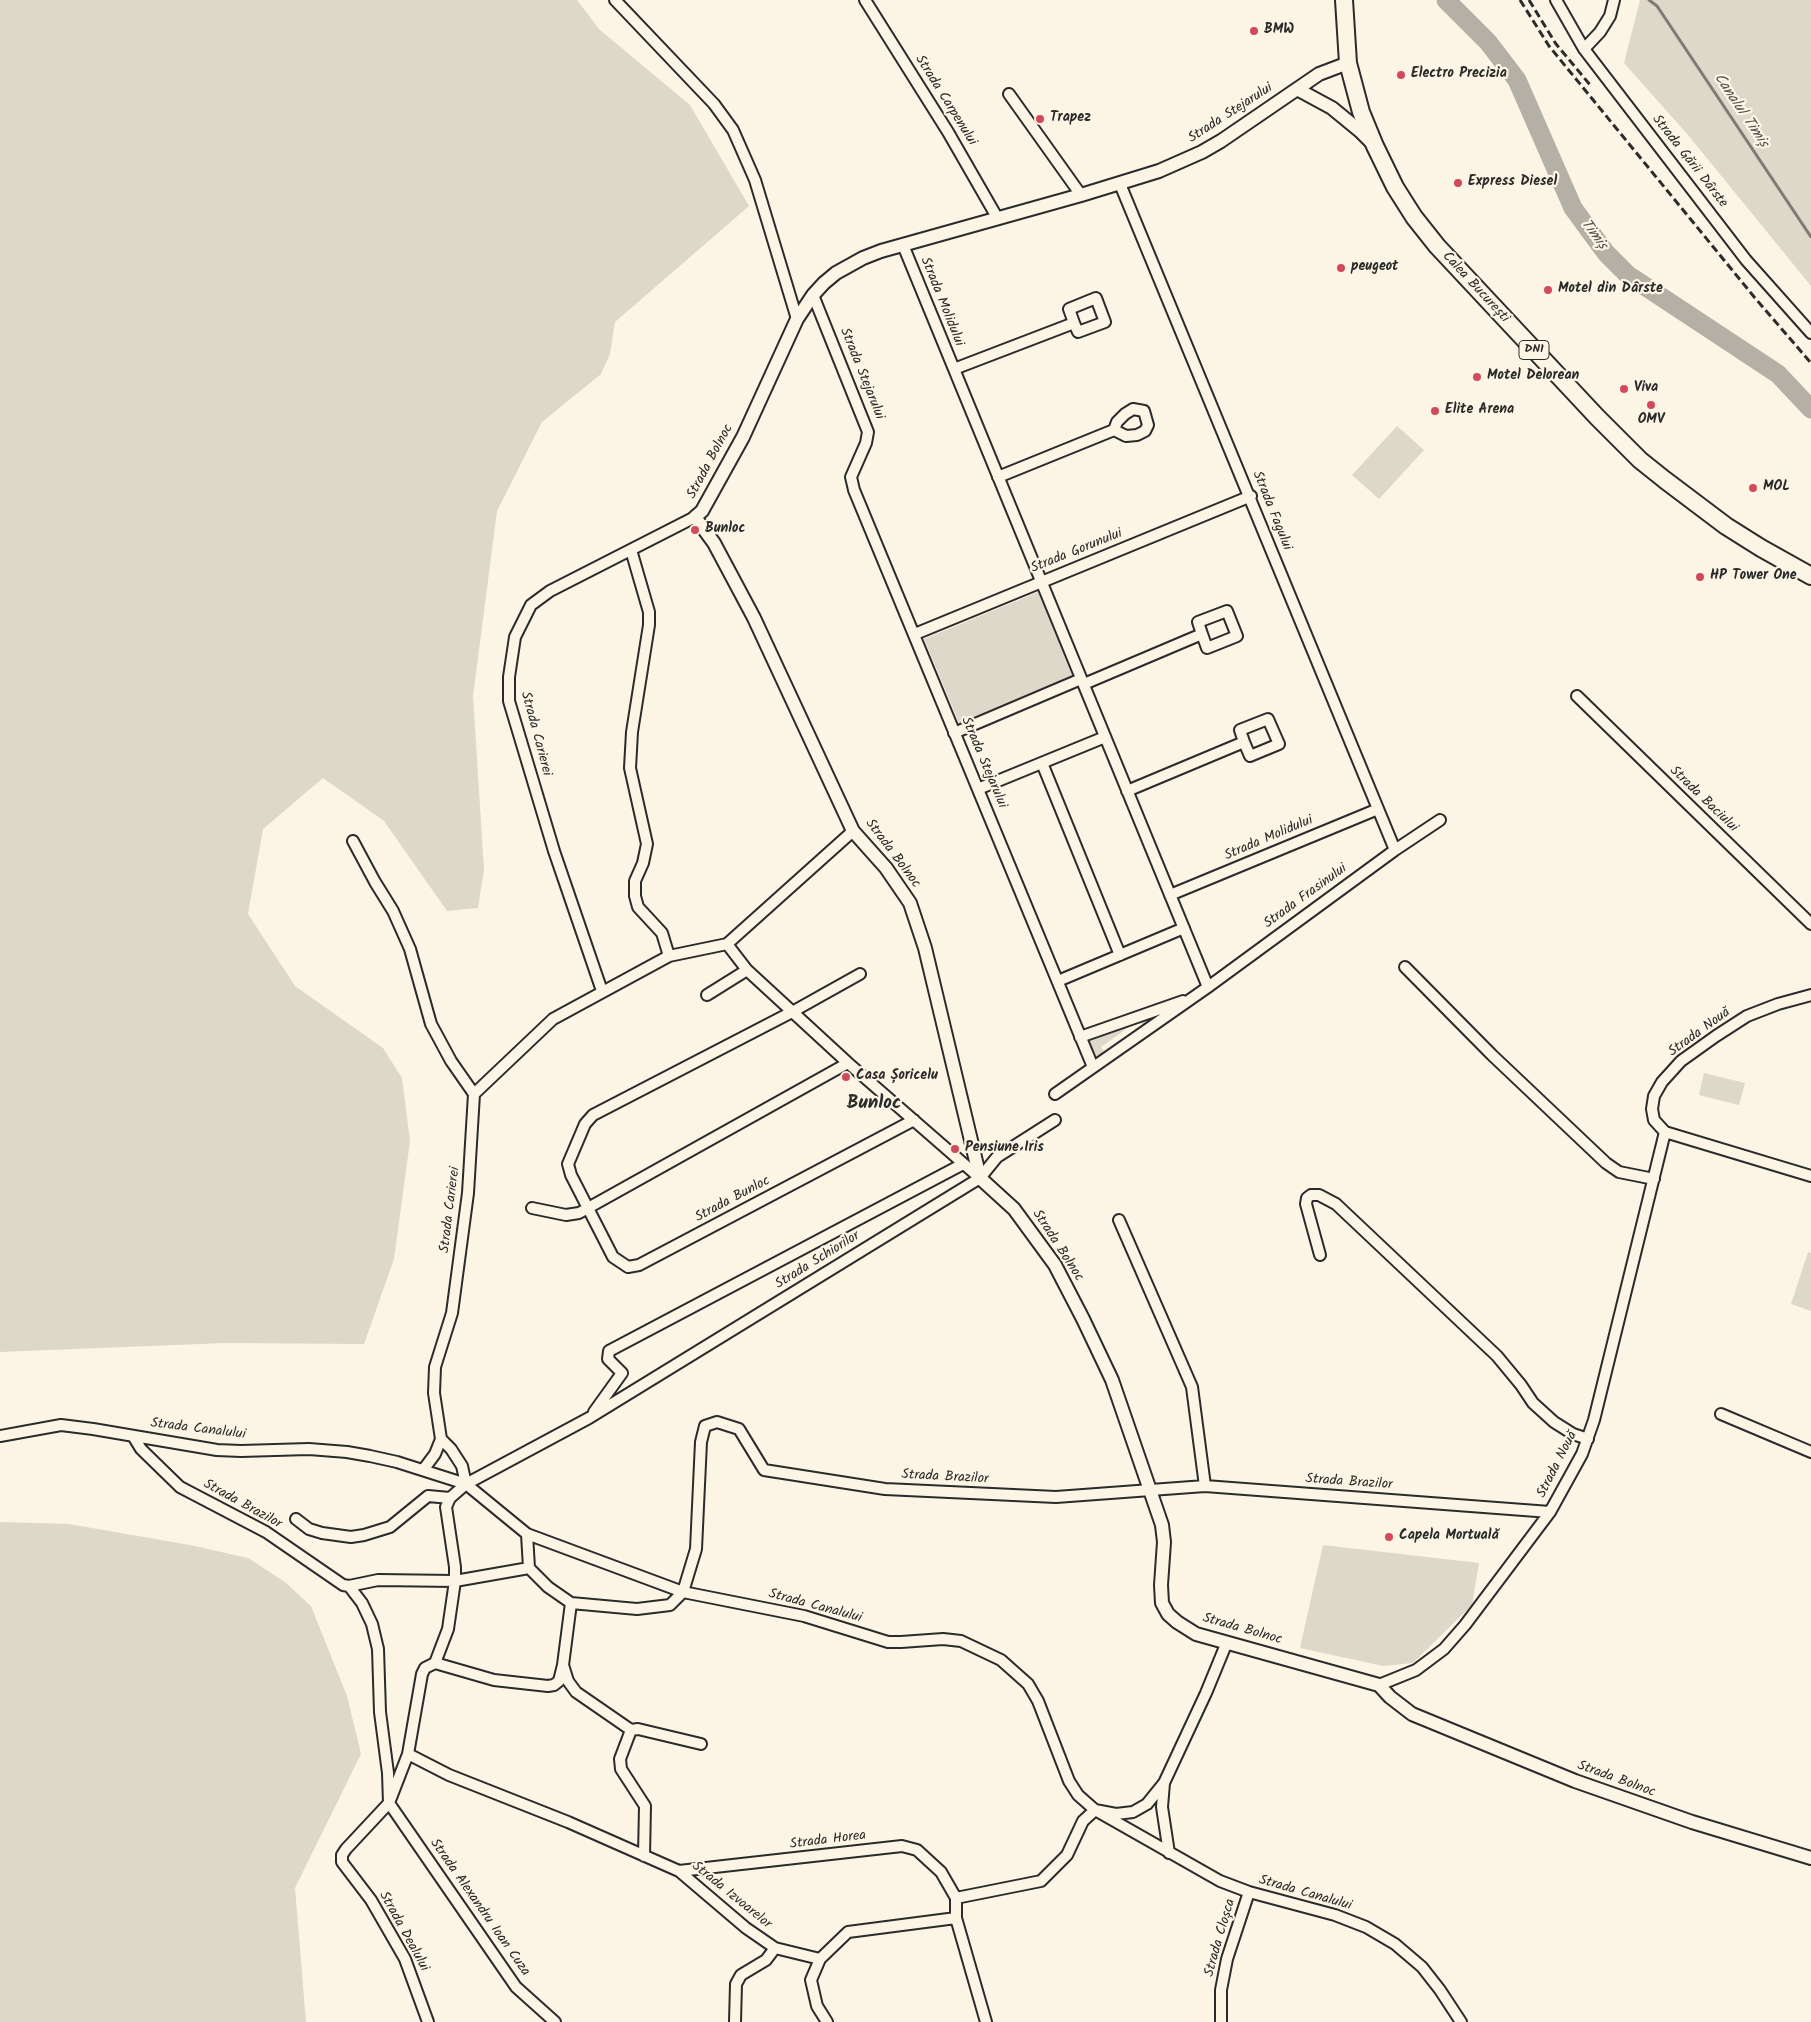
<!DOCTYPE html>
<html>
<head>
<meta charset="utf-8">
<style>
  body { margin:0 }
  canvas { display:block; background:#fcf5e5 }
</style>
</head>
<body>
<canvas width="1811" height="2022"></canvas>
<script>
const ctx = document.querySelector('canvas').getContext('2d');
ctx.lineJoin = 'round';
function paint(path, color) {
  ctx.fillStyle = color;
  ctx.fill(path, 'evenodd');
}
function shape(rows) {
  const path = new Path2D();
  for (const r of rows) {
    path.moveTo(r[0], r[1]);
    for (let i = 2; i < r.length; i += 2) path.lineTo(r[i], r[i + 1]);
  }
  return path;
}
function stroke(path, color, width, dash) {
  ctx.strokeStyle = color;
  ctx.lineWidth = width;
  ctx.lineCap = dash ? 'butt' : 'round';
  ctx.setLineDash(dash || []);
  ctx.stroke(path);
}
function drawText(font, color, halo, rows, align = 'center') {
  ctx.font = font + ' Kalam,sans-serif';
  ctx.lineWidth = 4.5;
  ctx.setLineDash([]);
  ctx.textBaseline = 'middle';
  ctx.strokeStyle = halo;
  ctx.fillStyle = color;
  for (const [text, x, y, turn = 0] of rows) {
    ctx.save();
    ctx.translate(x, y);
    ctx.rotate((+turn || 0) * Math.PI / 180);
    ctx.textAlign = isNaN(turn) ? turn : align;
    if (halo) ctx.strokeText(text, 0, 0);
    ctx.fillText(text, 0, 0);
    ctx.restore();
  }
}
paint(shape([
  [0,0,577,0,599,29,690,105,749,206,615,322,610,354,601,374,542,422,497,511,473,696,484,870,478,908,447,911,384,821,323,778,263,829,248,914,295,986,383,1048,402,1078,410,1141,394,1259,364,1344,225,1343,0,1352],
  [1640,0,1811,0,1811,286,1688,135,1624,63],
  [1397,426,1424,450,1379,499,1352,475],
  [1038,592,1072,675,959,723,924,639],
  [1152,1013,1155,1017,1143,1025,1139,1020,1101,1047,1105,1053,1103,1054,1097,1056,1093,1054,1087,1043,1088,1039],
  [1704,1073,1745,1083,1739,1105,1699,1095],
  [1808,1252,1811,1253,1811,1311,1791,1304],
  [0,1522,69,1524,190,1545,248,1558,285,1582,311,1606,347,1696,361,1754,295,1888,306,2022,0,2022],
  [1323,1545,1479,1563,1472,1605,1413,1663,1383,1666,1300,1648]
]), '#ded8ca');
stroke(shape([
  [1649,0,1657,6,1811,237]
]), '#7d7b74', 3);
stroke(shape([
  [1446,0,1488,42,1517,80,1573,208,1606,253,1628,275,1778,374,1811,409]
]), '#b4b0a5', 19);
const minor = shape([
  [615,0,714,104,733,130,755,180,797,319],
  [865,0,948,132,998,219],
  [1556,0,1584,49,1746,260,1811,333],
  [1584,49,1600,32,1610,16,1614,0],
  [1009,94,1081,195],
  [1120,184,1395,850],
  [903,245,1208,987],
  [813,295,868,432,866,443,851,477,854,490,1093,1067],
  [954,369,1074,323,1078,332,1105,322,1096,298,1069,309,1074,323],
  [998,477,1114,430,1126,436,1137,435,1145,431,1148,425,1144,411,1133,409,1125,414,1117,422,1114,430],
  [631,550,649,612,649,625,632,732,630,768,647,844,643,863,635,881,635,896,638,907,662,933,669,956],
  [915,634,1251,496],
  [1084,684,1202,634,1207,648,1237,636,1227,611,1198,622,1202,634],
  [1577,696,1811,924],
  [954,733,1081,679],
  [1042,763,1120,955],
  [978,789,1105,737],
  [1127,791,1244,742,1250,756,1279,744,1268,719,1240,730,1244,742],
  [353,841,375,882,393,911,410,949,431,1024,451,1061,474,1094],
  [1170,895,1378,809],
  [727,944,747,970,848,1063,980,1178],
  [727,944,853,831],
  [1405,967,1492,1055,1606,1163,1619,1172,1654,1179],
  [860,974,792,1012,593,1115,585,1124,568,1164,571,1175,613,1257,628,1267,639,1265,914,1120],
  [1058,981,1184,928],
  [602,991,554,851,509,701,509,677,515,637,531,605,550,591,695,517],
  [707,995,747,970],
  [1811,995,1778,1004,1747,1016,1716,1036,1681,1061,1662,1082,1654,1096,1652,1109,1654,1120,1665,1132,1811,1176],
  [1080,1037,1183,1001],
  [1055,1094,1208,987,1395,850,1440,820],
  [532,1208,566,1215,579,1213,848,1063],
  [1119,1220,1192,1387,1205,1486],
  [1320,1255,1306,1204,1307,1198,1311,1195,1319,1195,1336,1204,1497,1356,1521,1385,1533,1403,1554,1422,1573,1434,1588,1439],
  [594,1412,622,1373,608,1359,609,1351,963,1164],
  [1721,1414,1811,1452],
  [0,1436,61,1425,93,1429,217,1450,241,1451,309,1449,347,1452,370,1456,397,1462,466,1484,527,1534,683,1592,804,1616,888,1642,901,1642,943,1639,961,1641,1001,1660,1028,1684,1038,1701,1069,1781,1078,1795,1095,1810,1220,1881,1249,1892,1335,1915,1366,1927,1395,1944,1422,1967,1440,1990,1461,2022],
  [133,1436,141,1449,180,1487,266,1532,343,1585,349,1586,378,1580,455,1581,529,1568],
  [423,1470,435,1454,441,1439],
  [466,1484,462,1466,451,1449,441,1439,434,1393,435,1367,452,1313,468,1193,474,1094,553,1019,669,956,727,944],
  [296,1519,309,1529,322,1533,351,1537,364,1535,390,1527,428,1496,450,1498],
  [527,1534,529,1568,548,1587,571,1603,637,1609,670,1605,683,1592,696,1549,701,1442,705,1426,717,1422,739,1429,764,1470,885,1489,1056,1497,1205,1486,1550,1512],
  [349,1586,362,1603,372,1624,378,1649,380,1712,388,1773,389,1803,516,1987,555,2022],
  [435,1663,494,1680,548,1686,554,1685,559,1681,563,1665,571,1603],
  [563,1665,568,1681,576,1692,631,1730,620,1759,621,1769,645,1806,644,1856],
  [1379,1685,1416,1670,1444,1649,1465,1625,1550,1512,1582,1454,1594,1420,1665,1132],
  [631,1730,638,1729,701,1744],
  [408,1754,449,1775,568,1822,679,1871,746,1928,775,1948,820,1959],
  [1164,1783,1162,1807,1169,1853],
  [679,1871,902,1846,917,1850,941,1872,956,1898,956,1918,986,2022],
  [956,1898,1041,1881,1067,1855,1083,1821,1095,1810,1116,1814,1133,1812,1147,1804,1164,1783,1206,1693,1227,1642],
  [428,2022,405,1959,371,1900,342,1862,342,1855,346,1849,389,1803,408,1754,422,1674,425,1668,435,1663,448,1629,455,1581,455,1567,446,1507,450,1498,466,1484,589,1418,980,1178,997,1157,1055,1120],
  [735,2022,736,1984,741,1975,766,1960,775,1948],
  [827,2022,817,2006,811,1980,820,1959,848,1932,956,1918],
  [1221,2022,1221,1990,1227,1959,1249,1892]
]);
const tertiary = shape([
  [1348,63,1319,74,1221,141,1202,152,1159,171,1081,195,881,251,863,258,836,273,824,283,813,295,797,319,743,437,702,511,695,517,714,543,754,618,853,831,886,868,910,903,925,948,980,1178,1014,1209,1055,1265,1083,1319,1112,1380,1162,1525,1164,1542,1161,1585,1162,1603,1168,1614,1177,1622,1196,1634,1379,1685,1390,1697,1412,1714,1575,1781,1692,1822,1811,1858],
  [1297,89,1332,108,1360,131,1371,142]
]);
const trunk = shape([
  [1344,0,1348,63,1361,112,1375,146,1395,187,1414,217,1437,246,1597,417,1640,460,1665,480,1726,526,1761,548,1811,576]
]);
stroke(minor, '#2b2b2b', 14);
stroke(tertiary, '#2b2b2b', 16);
stroke(trunk, '#2b2b2b', 20);
stroke(minor, '#fcf5e5', 10);
stroke(tertiary, '#fcf5e5', 12);
stroke(trunk, '#fcf5e5', 16);
stroke(shape([
  [1520,0,1549,46,1755,298,1811,363],
  [1529,0,1556,44,1591,86]
]), '#2b2b2b', 3, [8, 4]);
for (const [x, y, r, color] of [
  [1254,31,5,"#d1495b"],
  [1401,75,5,"#d1495b"],
  [1040,119,5,"#d1495b"],
  [1458,183,5,"#d1495b"],
  [1341,268,5,"#d1495b"],
  [1548,290,5,"#d1495b"],
  [1477,377,5,"#d1495b"],
  [1624,389,5,"#d1495b"],
  [1651,405,5,"#d1495b"],
  [1435,411,5,"#d1495b"],
  [1753,488,5,"#d1495b"],
  [695,530,5,"#d1495b"],
  [1700,577,5,"#d1495b"],
  [846,1077,5,"#d1495b"],
  [955,1149,5,"#d1495b"],
  [1389,1537,5,"#d1495b"]
]) {
  const dot = new Path2D();
  dot.arc(x, y, r, 0, 2 * Math.PI);
  ctx.fillStyle = color;
  ctx.fill(dot);
  stroke(dot, '#fcf5e5', 2);
}
for (const [x, y, w] of [
  [1534,350,30]
]) {
  const box = new Path2D();
  box.roundRect(x - w / 2, y - 9.5, w, 19, 4);
  ctx.fillStyle = '#fcf5e5';
  ctx.fill(box);
  stroke(box, '#2b2b2b', 1);
}
drawText('bold 12px', '#2b2b2b', null, [
  ["DN1",1534,350]
]);
drawText('bold 14px', '#2b2b2b', '#fcf5e5', [
  ["BMW",1264,31],
  ["Electro Precizia",1411,75],
  ["Trapez",1050,119],
  ["Express Diesel",1468,183],
  ["peugeot",1351,268],
  ["Motel din Dârste",1558,290],
  ["Motel Delorean",1487,377],
  ["Viva",1634,389],
  ["Elite Arena",1445,411],
  ["OMV",1651,421,"center"],
  ["MOL",1763,488],
  ["Bunloc",705,530],
  ["HP Tower One",1710,577],
  ["Casa Șoricelu",856,1077],
  ["Pensiune Iris",965,1149],
  ["Capela Mortuală",1399,1537]
], 'left');
drawText('14px', '#2b2b2b', '#fcf5e5', [
  ["Strada Carpenului",945,101,58],
  ["Strada Stejarului",1231,114,-33],
  ["Strada Gării Dârste",1689,162,52],
  ["Calea București",1475,288,47],
  ["Strada Molidului",941,302,68],
  ["Strada Stejarului",861,374,68],
  ["Strada Bolnoc",711,462,-62],
  ["Strada Fagului",1271,511,68],
  ["Strada Gorunului",1077,552,-22],
  ["Strada Carierei",535,734,75],
  ["Strada Stejarului",983,763,67],
  ["Strada Baciului",1703,800,44],
  ["Strada Molidului",1269,839,-23],
  ["Strada Bolnoc",892,854,53],
  ["Strada Frasinului",1306,897,-36],
  ["Strada Nouă",1700,1033,-36],
  ["Strada Bunloc",733,1200,-28],
  ["Strada Carierei",451,1210,-83],
  ["Strada Bolnoc",1057,1246,57],
  ["Strada Schiorilor",818,1261,-32],
  ["Strada Canalului",198,1430,7],
  ["Strada Nouă",1558,1465,-63],
  ["Strada Brazilor",945,1478,3],
  ["Strada Brazilor",1349,1483,4],
  ["Strada Brazilor",242,1505,29],
  ["Strada Canalului",815,1607,15],
  ["Strada Bolnoc",1242,1630,16],
  ["Strada Bolnoc",1616,1780,20],
  ["Strada Horea",828,1841,-7],
  ["Strada Canalului",1305,1894,16],
  ["Strada Izvoarelor",731,1896,39],
  ["Strada Alexandru Ioan Cuza",479,1908,55],
  ["Strada Dealului",403,1932,61],
  ["Strada Cloșca",1221,1938,-74]
]);
drawText('italic 15px', '#545350', '#fcf5e5', [
  ["Canalul Timiș",1740,111,56],
  ["Timiș",1593,235,53]
]);
drawText('bold 19px', '#2b2b2b', '#fcf5e5', [
  ["Bunloc",874,1105]
]);
</script>
</body>
</html>
